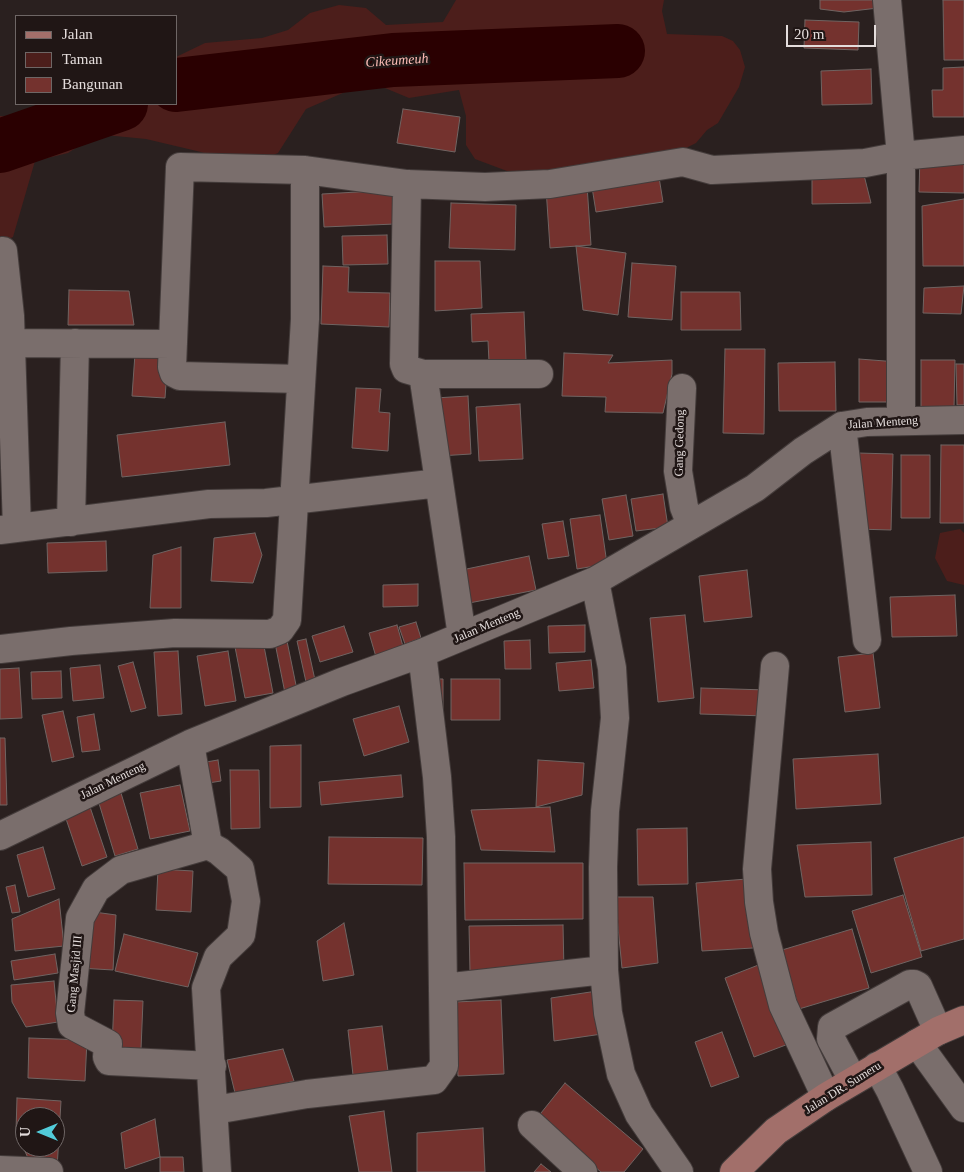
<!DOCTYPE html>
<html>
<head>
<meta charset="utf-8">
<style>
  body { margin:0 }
  #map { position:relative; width:964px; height:1172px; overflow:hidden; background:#2a201f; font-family:"Times New Roman",serif }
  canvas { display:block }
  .legend { position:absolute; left:15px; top:15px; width:162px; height:90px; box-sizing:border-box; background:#201615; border:1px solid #6e6665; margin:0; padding:6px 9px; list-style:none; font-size:15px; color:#e4dddc }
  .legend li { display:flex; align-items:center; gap:10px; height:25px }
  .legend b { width:25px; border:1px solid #6e6665 }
  .north { position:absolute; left:15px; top:1107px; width:50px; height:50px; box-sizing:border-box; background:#201615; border:1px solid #6e6665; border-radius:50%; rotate:270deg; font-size:14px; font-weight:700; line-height:20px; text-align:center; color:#e4dddc }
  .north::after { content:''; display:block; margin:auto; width:18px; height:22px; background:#52cbd9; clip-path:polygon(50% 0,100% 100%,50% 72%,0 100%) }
  .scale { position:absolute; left:786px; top:25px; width:90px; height:22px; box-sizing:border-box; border:2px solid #e4dddc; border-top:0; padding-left:6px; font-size:15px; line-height:18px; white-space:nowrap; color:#e4dddc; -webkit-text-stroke:4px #201615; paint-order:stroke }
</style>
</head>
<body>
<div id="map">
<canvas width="964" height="1172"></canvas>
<ul class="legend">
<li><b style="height:6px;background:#a26f6a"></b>Jalan</li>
<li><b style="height:14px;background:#4c1e1b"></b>Taman</li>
<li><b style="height:14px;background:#74322e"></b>Bangunan</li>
</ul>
<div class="north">U</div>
<div class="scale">20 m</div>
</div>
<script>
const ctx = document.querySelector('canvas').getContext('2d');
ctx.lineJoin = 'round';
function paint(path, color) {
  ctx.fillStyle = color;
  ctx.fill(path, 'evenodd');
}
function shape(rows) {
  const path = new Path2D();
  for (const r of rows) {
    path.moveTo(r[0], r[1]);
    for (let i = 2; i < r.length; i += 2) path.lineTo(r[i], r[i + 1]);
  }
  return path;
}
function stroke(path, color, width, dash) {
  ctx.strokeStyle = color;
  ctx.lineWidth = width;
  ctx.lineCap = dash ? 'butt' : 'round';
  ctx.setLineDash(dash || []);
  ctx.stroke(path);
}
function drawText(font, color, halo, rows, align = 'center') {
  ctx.font = font + ' "Times New Roman",serif';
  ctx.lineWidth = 5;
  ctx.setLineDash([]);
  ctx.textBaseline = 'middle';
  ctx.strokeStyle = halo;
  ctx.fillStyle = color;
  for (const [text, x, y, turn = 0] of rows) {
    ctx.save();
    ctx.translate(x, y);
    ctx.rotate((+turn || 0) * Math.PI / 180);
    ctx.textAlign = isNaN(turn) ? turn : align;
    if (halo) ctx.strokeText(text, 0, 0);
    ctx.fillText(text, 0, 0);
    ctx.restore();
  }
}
paint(shape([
  [456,0,664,0,662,11,667,34,722,36,733,41,740,50,745,67,739,87,718,123,707,130,696,143,680,151,559,170,507,171,475,159,466,145,466,116,459,90,409,98,385,88,361,85,306,109,278,153,253,163,213,157,201,152,146,139,105,135,86,141,68,153,35,161,13,237,0,243,0,116,24,118,49,108,87,104,176,104,176,57,205,43,262,38,288,30,310,13,339,5,366,8,386,25,443,22],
  [960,529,964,533,964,585,947,581,935,558,940,533]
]), '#4c1e1b');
stroke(shape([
  [176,85,393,60,618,51],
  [0,146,121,104]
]), '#2a0001', 54);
const building = shape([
  [820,0,878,0,878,8,844,12,820,9,820,0],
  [943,0,964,0,964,60,944,60,943,0],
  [805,20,859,22,858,50,804,48,805,20],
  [964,67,964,117,933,117,932,90,943,90,943,68,964,67],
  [871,69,872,104,822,105,821,71,871,69],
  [403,109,460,117,455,152,397,143,403,109],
  [920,155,964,155,964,193,919,192,920,155],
  [658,171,663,202,596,212,591,181,658,171],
  [864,175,871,203,812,204,812,176,864,175],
  [587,185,591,245,550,248,546,188,587,185],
  [393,190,395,224,324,227,322,194,393,190],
  [964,199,964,266,923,266,922,206,964,199],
  [451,203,516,205,515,250,449,248,451,203],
  [387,235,388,264,343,265,342,236,387,235],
  [576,246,626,253,618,315,583,310,576,246],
  [435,261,480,261,482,308,435,311,435,261],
  [632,263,676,266,672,320,628,317,632,263],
  [323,266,349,267,348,292,390,293,389,327,321,324,323,266],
  [964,286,961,314,923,313,924,288,964,286],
  [69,290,129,291,134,325,68,325,69,290],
  [681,292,740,292,741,330,681,330,681,292],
  [524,312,526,360,489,362,488,341,472,342,471,314,524,312],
  [725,349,765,349,764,434,723,433,725,349],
  [564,353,613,355,608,363,672,360,672,374,663,413,605,412,606,397,562,396,564,353],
  [135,354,168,357,165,398,132,396,135,354],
  [859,359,898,362,896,402,859,402,859,359],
  [921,360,955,360,954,408,921,408,921,360],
  [835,362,836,411,779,411,778,363,835,362],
  [956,364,964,364,964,405,957,405,956,364],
  [356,388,381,389,379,412,390,413,388,451,352,448,356,388],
  [468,396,471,454,439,456,435,398,468,396],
  [520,404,523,459,479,461,476,407,520,404],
  [225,422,230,465,122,477,117,435,225,422],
  [941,445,964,445,964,523,940,523,941,445],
  [858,453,893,454,891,530,856,529,858,453],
  [901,455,930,455,930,518,901,518,901,455],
  [663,494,668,527,636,531,631,499,663,494],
  [626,495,633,536,609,540,602,499,626,495],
  [600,515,607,564,577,569,570,519,600,515],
  [563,521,569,556,548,559,542,524,563,521],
  [255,533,262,555,253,583,211,581,214,538,255,533],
  [106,541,107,571,48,573,47,543,106,541],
  [181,547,181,608,150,608,153,555,181,547],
  [529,556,536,590,464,604,457,571,529,556],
  [747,570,752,617,704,622,699,576,747,570],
  [418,584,418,606,383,607,383,585,418,584],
  [955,595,957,636,892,637,890,597,955,595],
  [685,615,694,698,658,702,650,618,685,615],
  [416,622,421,638,405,644,399,627,416,622],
  [397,625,404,650,376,657,369,633,397,625],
  [585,625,585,652,549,653,548,626,585,625],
  [344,626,353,652,320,662,312,636,344,626],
  [306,639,315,680,306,682,297,641,306,639],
  [530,640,531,669,505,669,504,641,530,640],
  [263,641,273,693,245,698,235,647,263,641],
  [287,641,297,690,285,693,275,643,287,641],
  [178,651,182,714,158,716,154,652,178,651],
  [228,651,236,701,205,706,197,656,228,651],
  [873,653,880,708,845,712,838,657,873,653],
  [591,660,594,688,559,691,556,663,591,660],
  [133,662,146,708,131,712,118,666,133,662],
  [100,665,104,698,73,701,70,668,100,665],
  [19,668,22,718,0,719,0,669,19,668],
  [61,671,62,698,32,699,31,672,61,671],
  [434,679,443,679,443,717,434,679],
  [451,679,500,679,500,720,451,720,451,679],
  [701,688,767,690,767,716,700,714,701,688],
  [399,706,409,742,364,756,353,719,399,706],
  [63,711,74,757,52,762,42,715,63,711],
  [94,714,100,750,82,752,77,717,94,714],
  [0,738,5,738,7,805,0,805,0,738],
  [301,745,301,807,270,808,270,746,301,745],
  [878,754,881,804,796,809,793,759,878,754],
  [218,760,221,781,202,784,200,763,218,760],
  [538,760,584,763,582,795,536,807,538,760],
  [230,770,259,770,260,828,231,829,230,770],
  [401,775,403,797,321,805,319,782,401,775],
  [180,785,190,831,150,839,140,793,180,785],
  [121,793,138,849,115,856,98,800,121,793],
  [89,804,107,857,82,866,64,813,89,804],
  [550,807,555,852,481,850,471,810,550,807],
  [687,828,688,884,638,885,637,829,687,828],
  [329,837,423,838,422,885,328,884,329,837],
  [964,837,964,939,921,951,894,858,964,837],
  [871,842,872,895,805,897,797,845,871,842],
  [43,847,55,889,28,897,17,855,43,847],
  [464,863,583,863,583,919,465,920,464,863],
  [158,869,193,871,191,912,156,910,158,869],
  [747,879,753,948,702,951,696,883,747,879],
  [15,885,20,912,12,913,6,887,15,885],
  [903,895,922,957,871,973,852,911,903,895],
  [615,897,653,897,658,963,622,968,615,897],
  [59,899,64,946,15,951,12,919,59,899],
  [87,911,116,915,113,970,79,968,87,911],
  [344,923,354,975,323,981,317,941,344,923],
  [563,925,564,971,470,972,469,926,563,925],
  [852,929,869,988,799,1009,782,950,852,929],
  [124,934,198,953,188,987,115,971,124,934],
  [55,954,58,973,14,980,11,961,55,954],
  [761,964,791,1043,754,1057,725,978,761,964],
  [54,981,58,1022,26,1027,12,1002,11,985,54,981],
  [597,991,602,1034,554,1041,551,998,597,991],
  [114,1000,143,1001,141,1049,112,1048,114,1000],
  [501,1000,504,1074,458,1076,455,1002,501,1000],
  [382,1026,389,1079,354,1084,348,1030,382,1026],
  [722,1032,739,1077,711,1087,695,1042,722,1032],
  [29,1038,87,1040,85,1081,28,1078,29,1038],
  [283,1049,294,1081,236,1097,227,1060,283,1049],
  [565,1083,643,1149,624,1172,601,1172,537,1118,565,1083],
  [17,1098,61,1101,57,1169,32,1167,16,1131,17,1098],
  [25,1117,55,1117,55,1147,25,1147,25,1117],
  [384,1111,392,1172,359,1172,349,1116,384,1111],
  [155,1119,160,1157,125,1169,121,1133,155,1119],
  [483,1128,485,1172,417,1172,417,1133,483,1128],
  [160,1157,183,1157,184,1172,160,1172,160,1157],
  [541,1164,551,1172,534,1172,541,1164]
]);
paint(building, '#74322e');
stroke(building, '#706462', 1);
const minor = shape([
  [887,0,901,156,901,420],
  [407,184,404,364,406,369,423,374,539,374],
  [3,251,10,316,17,528],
  [0,343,173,344],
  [423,374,462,636],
  [301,379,180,376,174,373,172,367,180,167,305,170,407,184,485,187,550,184,683,162,712,170,865,163,901,156,964,150],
  [682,388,678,471,684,507,691,525],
  [842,426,867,640],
  [71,522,75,343],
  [0,530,209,504,266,503,439,483],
  [595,581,612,668,615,718,605,811,603,867,604,970,608,1013,621,1074,639,1114,679,1172],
  [0,649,71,641,175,633,270,634,280,630,287,620,305,319,305,170],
  [775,666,757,869,759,902,764,933,783,1005,826,1097],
  [190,744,208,845],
  [0,836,190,744,342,682,422,653,595,581,755,488,803,451,842,426,867,422,964,420],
  [208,845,121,870,96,889,80,918,70,1013,72,1025,108,1044,107,1057,109,1061,212,1066],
  [208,845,219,851,240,869,246,901,241,935,218,957,206,988,217,1172],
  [443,988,604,970],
  [917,1043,964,1108],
  [877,1066,890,1090,928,1172],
  [853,1080,831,1039,832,1027,910,984,914,984,918,986,938,1031],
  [215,1110,307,1094,434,1080,444,1066,441,837,437,777,422,653],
  [532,1125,583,1172],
  [0,1170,49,1172]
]);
const major = shape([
  [734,1172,776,1131,826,1097,938,1031,964,1020]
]);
stroke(minor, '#443c3b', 30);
stroke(major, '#443c3b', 30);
stroke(minor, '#7a6e6c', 28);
stroke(major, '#a26f6a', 28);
drawText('12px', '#e4dddc', '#201615', [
  ["Jalan Menteng",883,423,-4],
  ["Gang Gedong",680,443,-89],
  ["Jalan Menteng",487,626,-23],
  ["Jalan Menteng",113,781,-26],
  ["Gang Masjid III",75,974,-85],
  ["Jalan DR. Sumeru",843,1088,-32]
]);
drawText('italic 14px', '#fcbdb6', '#201615', [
  ["Cikeumeuh",397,61,-4]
]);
</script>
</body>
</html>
